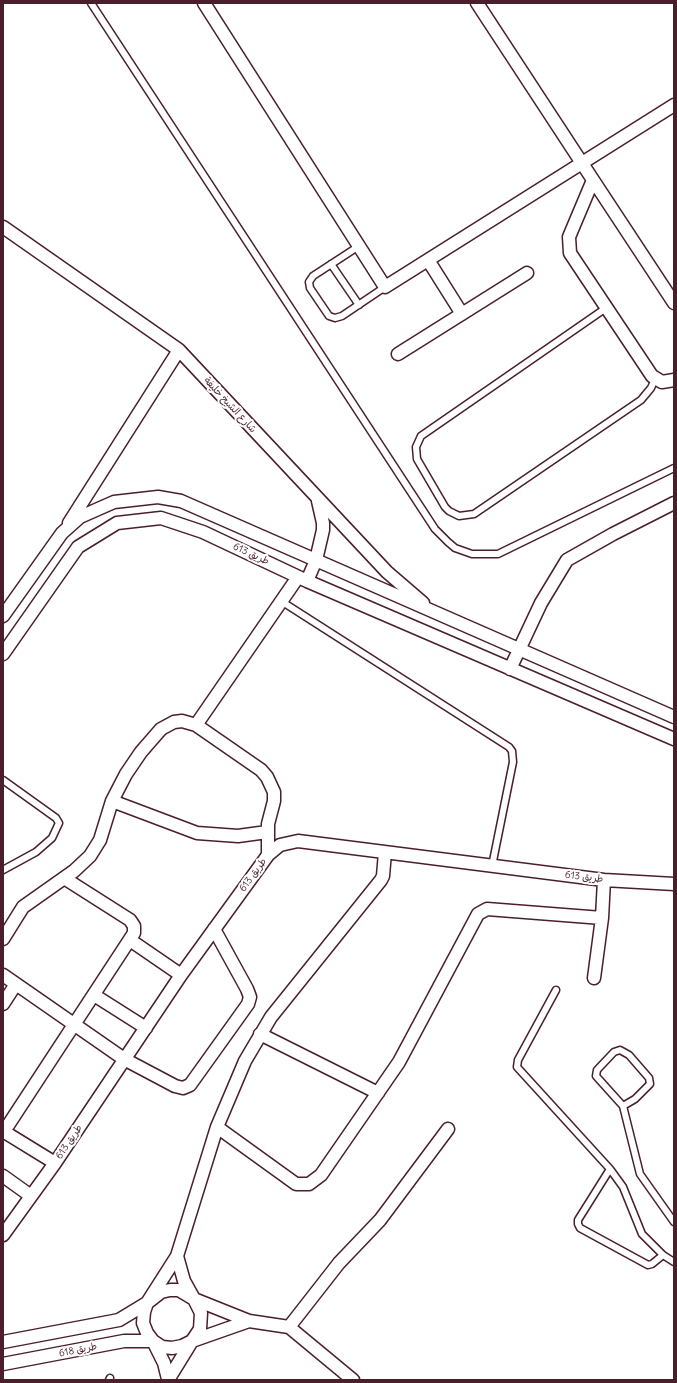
<!DOCTYPE html>
<html>
<head>
<meta charset="utf-8">
<style>
  body { margin:0 }
  #map { position:relative; width:677px; height:1383px; overflow:hidden; background:#fff; font-family:Delius,sans-serif }
  canvas { display:block }
  .frame { position:absolute; inset:0; border:4px solid #4a1f2b; pointer-events:none }
</style>
</head>
<body>
<div id="map">
<canvas width="677" height="1383"></canvas>
<div class="frame"></div>
</div>
<script>
const ctx = document.querySelector('canvas').getContext('2d');
ctx.lineJoin = 'round';
function shape(rows) {
  const path = new Path2D();
  for (const r of rows) {
    path.moveTo(r[0], r[1]);
    for (let i = 2; i < r.length; i += 2) path.lineTo(r[i], r[i + 1]);
  }
  return path;
}
function stroke(path, color, width, dash) {
  ctx.strokeStyle = color;
  ctx.lineWidth = width;
  ctx.lineCap = dash ? 'butt' : 'round';
  ctx.setLineDash(dash || []);
  ctx.stroke(path);
}
function drawText(font, color, halo, rows, align = 'center') {
  ctx.font = font + ' Delius,"Playpen Sans Arabic",sans-serif';
  ctx.lineWidth = 4;
  ctx.setLineDash([]);
  ctx.textBaseline = 'middle';
  ctx.strokeStyle = halo;
  ctx.fillStyle = color;
  for (const [text, x, y, turn = 0] of rows) {
    ctx.save();
    ctx.translate(x, y);
    ctx.rotate((+turn || 0) * Math.PI / 180);
    ctx.textAlign = isNaN(turn) ? turn : align;
    if (halo) ctx.strokeText(text, 0, 0);
    ctx.fillText(text, 0, 0);
    ctx.restore();
  }
}
const lane = shape([
  [91,3,435,529,448,542,455,548,472,554,498,554,674,468],
  [359,246,313,276,309,282,310,288,329,316,335,318,342,316,385,287],
  [331,264,359,305],
  [606,308,421,436,416,447,417,459,445,507,449,511,459,516,474,514,641,400,651,388,655,379],
  [281,601,509,747,512,751,513,762,492,866],
  [3,780,56,818,59,823,52,838,36,852,3,870],
  [556,990,518,1060,517,1067,610,1169,623,1187,642,1234,663,1255,674,1262],
  [623,1106,635,1099,650,1084,649,1078,629,1055,620,1050,614,1052,597,1070,596,1076,623,1106,640,1174,674,1222],
  [610,1169,578,1220,578,1224,580,1228,648,1265,652,1264,663,1255],
  [109,1380,110,1378]
]);
const street = shape([
  [204,3,385,287,674,105],
  [477,3,593,180],
  [3,227,179,350,387,572,423,603],
  [428,260,462,314],
  [674,303,593,180,569,237,570,253,652,376,662,382,674,380],
  [398,354,527,273],
  [69,523,179,350],
  [307,581,316,560,323,530,323,523,318,501],
  [3,616,62,533,80,517,114,502,158,497,181,501,674,717],
  [3,654,78,547,117,523,161,518,203,532,307,581,674,739],
  [510,669,541,603,567,560,613,534,674,503],
  [196,725,298,577],
  [112,801,197,833,238,836,267,832],
  [3,939,23,907,74,871,90,856,100,840,112,801,126,774,141,752,161,729,174,722,182,721,196,725,261,770,267,777,274,792,274,801,268,824,268,855],
  [130,940,181,975],
  [3,975,124,1059,175,1086,183,1088,190,1085,248,1004,250,997,247,989,214,929],
  [594,978,602,918,604,880],
  [94,995,146,1028],
  [3,1004,16,984],
  [260,1034,378,1093],
  [217,1127,296,1184,309,1184,321,1175,399,1062,478,914,487,909,602,918],
  [3,1131,55,1163],
  [3,1133,134,933,134,926,130,920,64,878],
  [3,1176,31,1196],
  [3,1235,55,1163,181,975,268,855,280,845,298,841,604,880,674,884],
  [177,1256,184,1281,194,1299,249,1321,289,1327,353,1380],
  [289,1327,339,1263,380,1220,448,1129],
  [3,1342,119,1320,147,1303,161,1292,170,1290,179,1290,194,1299,201,1313,200,1329,192,1341,182,1346,172,1348,162,1347,153,1341,147,1333,143,1323,144,1312,147,1303,177,1256,217,1127,245,1061,271,1017,381,880,383,876,385,852],
  [3,1364,124,1341,153,1341,164,1363,168,1379],
  [168,1380,192,1341,249,1321]
]);
stroke(lane, '#4a1f2b', 9);
stroke(street, '#4a1f2b', 15);
stroke(lane, '#fff', 6);
stroke(street, '#fff', 12);
drawText('10px', '#4a1f2b', '#fff', [
  ["شارع الشيخ خليفة",230,405,47],
  ["طريق 613",251,554,25],
  ["طريق 613",253,875,-54],
  ["طريق 613",584,877,7],
  ["طريق 613",69,1142,-56],
  ["طريق 618",78,1350,-11]
]);
</script>
</body>
</html>
